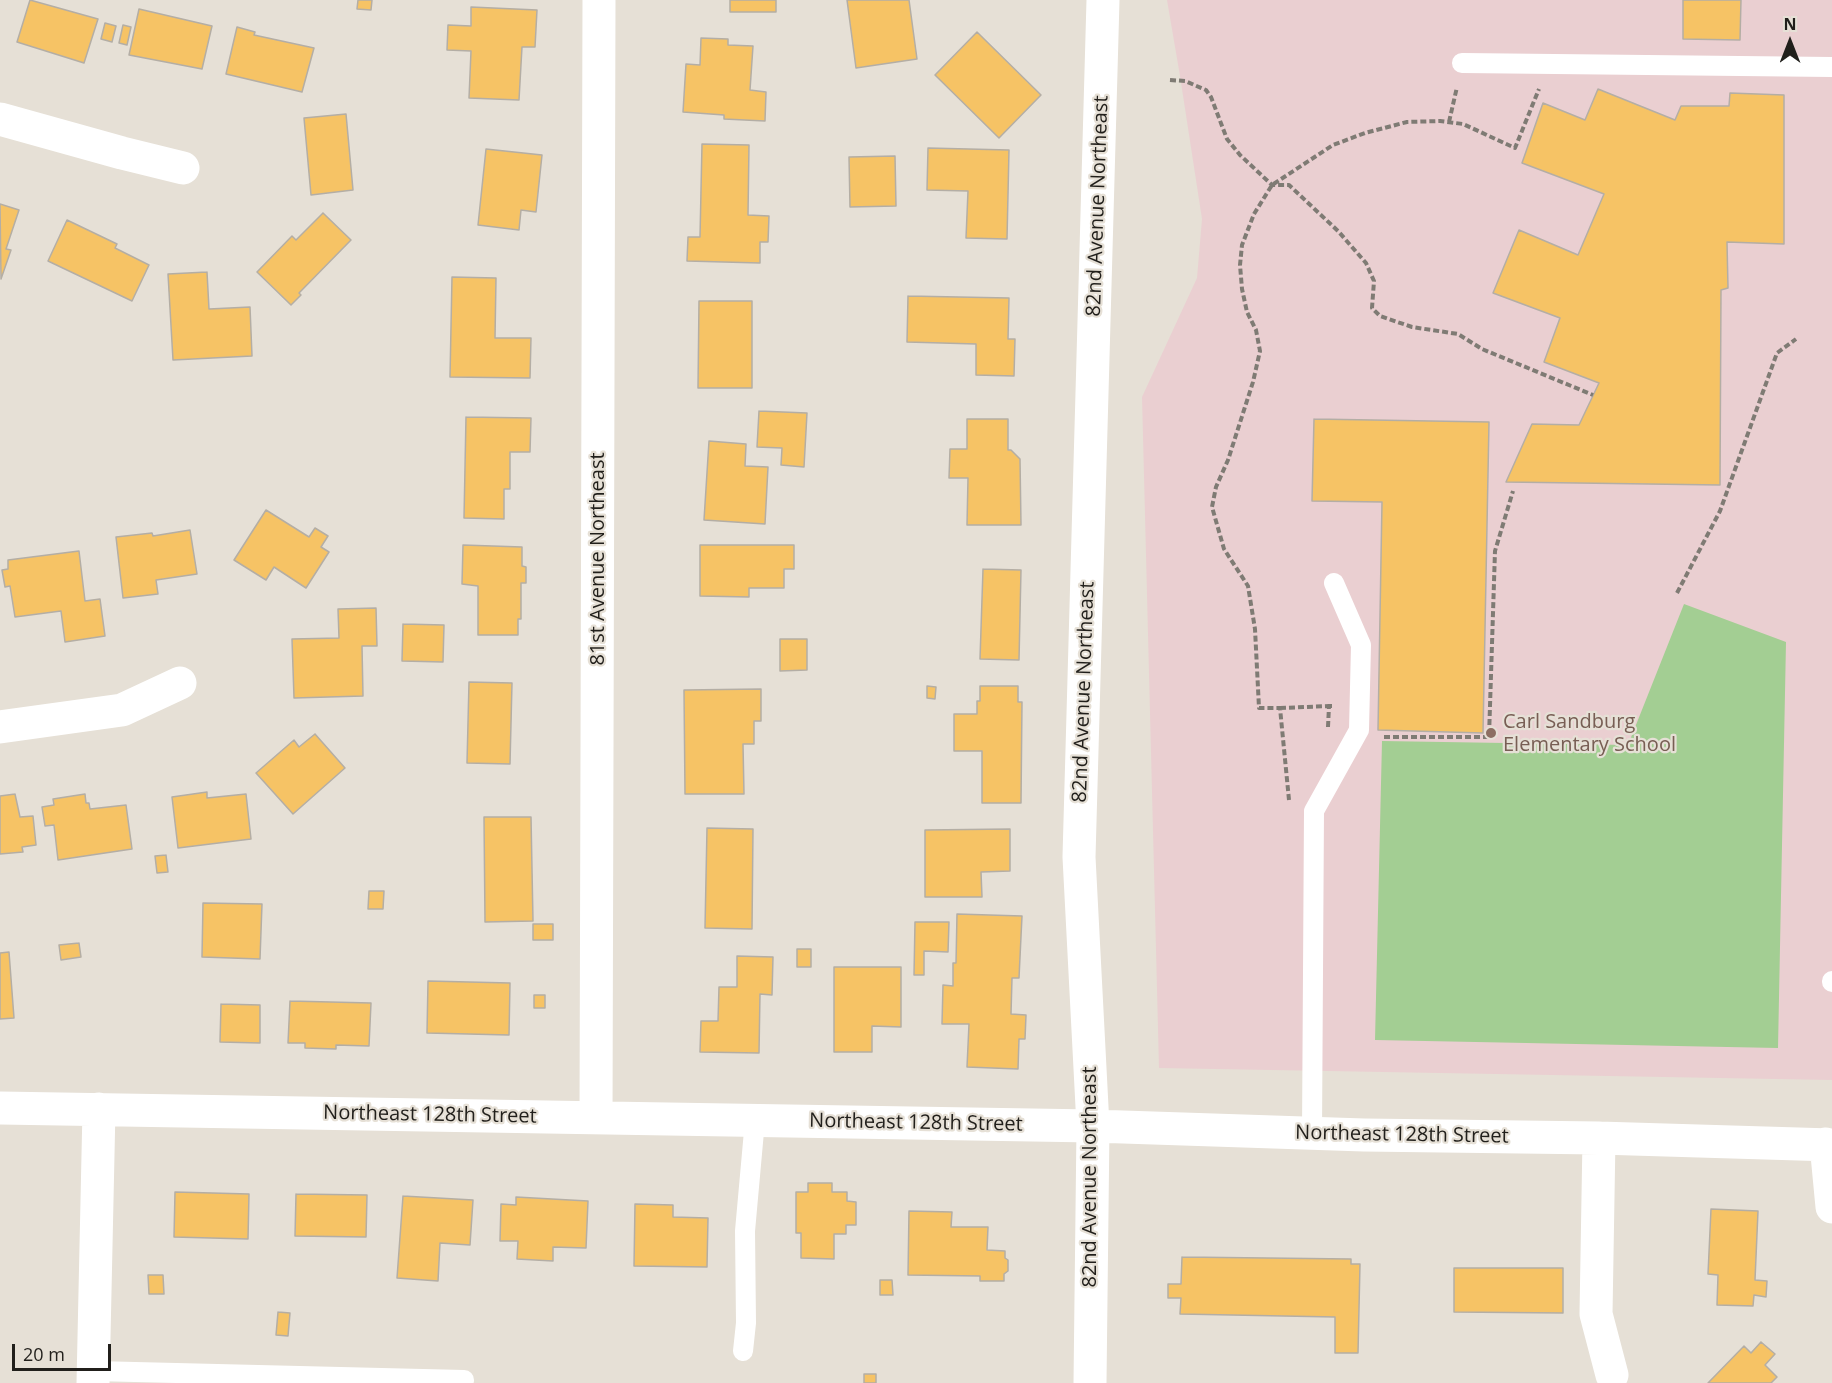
<!DOCTYPE html>
<html>
<head>
<meta charset="utf-8">
<style>
  body { margin:0 }
  #map { position:relative; width:1832px; height:1383px; overflow:hidden; background:#e6e0d6; font-family:"Open Sans",sans-serif }
  canvas { display:block }
  .north { position:absolute; left:1760px; top:12px; width:60px; height:60px; -webkit-text-stroke:4px #e6e0d6; paint-order:stroke; rotate:0deg; font-size:16px; font-weight:700; line-height:24px; text-align:center; color:#211f1b }
  .north::after { content:''; display:block; margin:auto; width:21px; height:27px; background:#211f1b; clip-path:polygon(50% 0,100% 100%,50% 72%,0 100%) }
  .scale { position:absolute; left:12px; top:1344px; width:99px; height:27px; box-sizing:border-box; border:3px solid #211f1b; border-top:0; padding-left:8px; font-size:18px; line-height:21px; white-space:nowrap; color:#211f1b; -webkit-text-stroke:4px #e6e0d6; paint-order:stroke }
</style>
</head>
<body>
<div id="map">
<canvas width="1832" height="1383"></canvas>
<div class="north">N</div>
<div class="scale">20 m</div>
</div>
<script>
const ctx = document.querySelector('canvas').getContext('2d');
ctx.lineJoin = 'round';
function paint(path, color) {
  ctx.fillStyle = color;
  ctx.fill(path, 'evenodd');
}
function shape(rows) {
  const path = new Path2D();
  for (const r of rows) {
    path.moveTo(r[0], r[1]);
    for (let i = 2; i < r.length; i += 2) path.lineTo(r[i], r[i + 1]);
  }
  return path;
}
function stroke(path, color, width, dash) {
  ctx.strokeStyle = color;
  ctx.lineWidth = width;
  ctx.lineCap = dash ? 'butt' : 'round';
  ctx.setLineDash(dash || []);
  ctx.stroke(path);
}
function drawText(font, color, halo, rows, align = 'center') {
  ctx.font = font + ' "Open Sans",sans-serif';
  ctx.lineWidth = 4.5;
  ctx.setLineDash([]);
  ctx.textBaseline = 'middle';
  ctx.strokeStyle = halo;
  ctx.fillStyle = color;
  for (const [text, x, y, turn = 0] of rows) {
    ctx.save();
    ctx.translate(x, y);
    ctx.rotate((+turn || 0) * Math.PI / 180);
    ctx.textAlign = isNaN(turn) ? turn : align;
    if (halo) ctx.strokeText(text, 0, 0);
    ctx.fillText(text, 0, 0);
    ctx.restore();
  }
}
paint(shape([
  [1167,0,1832,0,1832,1080,1159,1068,1142,397,1197,278,1202,219,1180,76]
]), '#eacfd1');
paint(shape([
  [1684,604,1786,642,1778,1048,1375,1040,1382,741,1628,745]
]), '#a3ce93');
const building = shape([
  [30,0,98,19,84,63,17,42,30,0],
  [358,0,372,0,371,10,357,9,358,0],
  [730,0,776,0,776,12,730,12,730,0],
  [847,0,909,0,917,59,856,68,847,0],
  [1683,0,1741,0,1740,40,1683,39,1683,0],
  [471,7,537,10,535,47,522,47,519,100,469,98,471,51,447,50,448,25,471,26,471,7],
  [139,9,212,26,202,69,129,55,139,9],
  [105,23,116,26,112,42,101,39,105,23],
  [123,25,131,27,127,45,119,43,123,25],
  [237,27,255,32,254,35,314,48,302,92,226,74,237,27],
  [977,32,1041,95,999,138,935,75,977,32],
  [701,38,728,39,728,45,753,46,750,90,766,92,765,121,724,119,724,115,683,112,686,64,700,65,701,38],
  [1598,89,1675,120,1681,106,1729,106,1730,93,1784,95,1784,244,1727,242,1728,288,1721,290,1720,485,1506,482,1532,424,1579,425,1599,383,1544,362,1560,318,1493,293,1519,230,1578,255,1604,194,1522,163,1543,103,1585,120,1598,89],
  [346,114,353,190,311,195,304,118,346,114],
  [702,144,749,145,748,215,769,216,768,242,760,242,760,263,687,261,688,237,700,237,702,144],
  [928,148,1009,150,1007,239,966,238,968,191,927,190,928,148],
  [486,149,542,155,536,212,521,210,519,230,478,225,486,149],
  [895,156,896,206,850,207,849,157,895,156],
  [0,204,19,210,6,249,11,250,1,279,0,204],
  [323,213,351,240,299,293,301,295,291,305,257,272,292,236,296,240,323,213],
  [67,220,117,244,115,248,149,265,132,301,48,261,67,220],
  [207,272,209,309,250,307,252,356,173,360,168,274,207,272],
  [452,277,496,278,495,338,531,338,530,378,450,377,452,277],
  [908,296,1009,298,1008,339,1015,339,1014,376,976,375,976,344,907,342,908,296],
  [699,301,752,301,752,388,698,388,699,301],
  [759,411,807,413,804,467,781,465,782,448,757,447,759,411],
  [466,417,531,418,530,452,510,452,510,489,504,489,504,519,464,518,466,417],
  [967,419,1008,419,1008,450,1011,450,1020,459,1021,525,967,525,968,478,949,478,950,449,967,449,967,419],
  [1314,419,1489,422,1483,733,1378,730,1382,502,1312,501,1314,419],
  [709,441,746,444,745,466,768,467,765,524,704,520,709,441],
  [266,510,309,537,315,528,328,536,321,547,329,552,306,588,274,567,266,580,234,560,266,510],
  [190,530,197,574,156,580,158,594,123,598,116,537,152,533,153,536,190,530],
  [463,545,522,547,522,566,526,567,526,583,521,583,521,619,518,619,518,635,478,635,478,586,462,584,463,545],
  [700,545,794,545,794,569,784,569,784,588,749,588,749,597,700,596,700,545],
  [79,551,85,601,100,599,105,636,65,642,61,611,15,617,10,586,5,587,2,570,8,569,8,560,79,551],
  [983,569,1021,570,1019,660,980,659,983,569],
  [376,608,377,646,362,646,363,696,294,698,292,639,339,638,338,609,376,608],
  [403,624,444,625,443,662,402,661,403,624],
  [780,639,807,639,807,670,780,671,780,639],
  [469,682,512,683,510,764,467,763,469,682],
  [927,686,936,687,935,699,927,698,927,686],
  [980,686,1018,686,1018,702,1022,702,1021,803,982,803,982,751,954,751,954,714,977,714,977,701,980,701,980,686],
  [761,689,761,721,754,721,754,744,743,744,744,794,685,794,684,690,761,689],
  [315,734,345,768,293,814,256,773,294,740,299,747,315,734],
  [207,792,207,798,246,794,251,839,178,848,172,797,207,792],
  [15,794,20,817,33,816,36,845,22,847,23,852,0,854,0,796,15,794],
  [85,794,86,803,89,803,90,809,126,805,132,849,58,860,54,825,45,826,42,807,54,805,53,799,85,794],
  [484,817,531,817,533,921,485,922,484,817],
  [707,828,753,829,752,929,705,928,707,828],
  [1010,829,1010,871,981,872,982,897,925,897,925,830,1010,829],
  [166,855,168,872,157,873,155,856,166,855],
  [369,891,384,891,383,909,368,909,369,891],
  [203,903,262,904,260,959,202,957,203,903],
  [957,914,1022,916,1019,978,1012,978,1011,1014,1026,1015,1025,1039,1019,1039,1018,1069,967,1067,969,1024,942,1024,943,985,953,986,953,963,956,963,957,914],
  [915,922,949,922,948,952,924,951,924,975,914,975,915,922],
  [533,924,553,924,553,940,533,940,533,924],
  [79,943,81,957,61,960,59,945,79,943],
  [797,949,811,949,811,967,797,967,797,949],
  [9,952,14,1018,0,1019,0,953,9,952],
  [737,956,773,957,772,995,760,994,759,1053,700,1052,701,1021,718,1021,719,987,737,987,737,956],
  [834,967,901,967,901,1027,872,1026,872,1052,834,1052,834,967],
  [428,981,510,983,509,1035,427,1033,428,981],
  [534,995,545,995,545,1008,534,1008,534,995],
  [290,1001,371,1003,369,1046,336,1045,336,1049,305,1048,305,1043,288,1043,290,1001],
  [221,1004,260,1005,260,1043,220,1042,221,1004],
  [808,1183,832,1183,832,1192,847,1192,847,1201,856,1202,856,1225,846,1225,846,1234,834,1234,834,1259,801,1258,801,1233,796,1233,796,1192,808,1192,808,1183],
  [175,1192,249,1194,248,1239,174,1237,175,1192],
  [296,1194,367,1195,366,1237,295,1236,296,1194],
  [403,1196,473,1200,470,1245,440,1243,438,1281,397,1278,403,1196],
  [516,1197,588,1201,586,1248,553,1247,553,1261,517,1259,518,1241,500,1241,501,1204,516,1205,516,1197],
  [635,1204,673,1205,673,1217,708,1218,707,1267,634,1266,635,1204],
  [1711,1209,1758,1211,1755,1280,1767,1281,1766,1297,1754,1295,1753,1306,1717,1305,1718,1275,1708,1274,1711,1209],
  [909,1211,952,1212,951,1227,988,1227,987,1250,1005,1251,1005,1258,1008,1260,1008,1271,1004,1274,1004,1281,980,1281,980,1276,908,1275,909,1211],
  [1182,1257,1351,1259,1351,1264,1360,1264,1358,1353,1335,1353,1335,1317,1180,1314,1181,1298,1168,1298,1168,1284,1181,1284,1182,1257],
  [1454,1268,1563,1268,1563,1313,1454,1312,1454,1268],
  [148,1275,163,1275,164,1294,149,1294,148,1275],
  [880,1280,892,1280,893,1295,880,1295,880,1280],
  [278,1312,290,1313,288,1336,276,1335,278,1312],
  [1761,1342,1775,1354,1765,1365,1777,1377,1771,1383,1708,1383,1744,1346,1751,1353,1761,1342],
  [864,1374,876,1374,876,1383,864,1383,864,1374]
]);
paint(building, '#f6c365');
stroke(building, '#b4aea5', 1.5);
stroke(shape([
  [1170,80,1185,81,1206,90,1211,97,1227,139,1240,155,1272,185,1289,185,1338,231,1366,263,1374,281,1372,308,1380,316,1412,327,1458,334,1482,349,1593,395],
  [1449,122,1457,87],
  [1677,593,1720,511,1777,353,1796,339],
  [1280,708,1329,706],
  [1328,727,1329,706,1334,706],
  [1384,737,1489,737,1495,551,1513,491],
  [1289,800,1280,708,1259,708,1255,629,1248,586,1224,549,1212,507,1216,487,1228,460,1253,382,1260,351,1256,330,1247,312,1242,289,1240,265,1242,245,1254,214,1272,185,1333,145,1365,133,1407,122,1440,121,1463,124,1515,148,1539,89]
]), '#7f7b74', 4, [6, 3]);
stroke(shape([
  [1462,63,1832,67],
  [1832,981,1832,982],
  [1312,1133,1314,811,1359,730,1361,645,1334,583],
  [743,1351,746,1323,745,1231,755,1120],
  [94,1371,464,1380]
]), '#fff', 20);
stroke(shape([
  [0,119,122,153,183,168],
  [0,727,122,710,180,683],
  [0,1108,1093,1126,1364,1135,1599,1138,1832,1145],
  [596,1118,599,0],
  [1599,1138,1596,1314,1612,1375],
  [1826,1144,1832,1207],
  [93,1383,99,1109],
  [1090,1383,1093,1126,1079,857,1103,0]
]), '#fff', 33);
for (const [x, y, r, color] of [
  [1491,733,6,"#8d6e63"]
]) {
  const dot = new Path2D();
  dot.arc(x, y, r, 0, 2 * Math.PI);
  ctx.fillStyle = color;
  ctx.fill(dot);
  stroke(dot, '#e6e0d6', 2);
}
drawText('20px', '#211f1b', '#e6e0d6', [
  ["82nd Avenue Northeast",1098,206,-88],
  ["81st Avenue Northeast",598,559,-90],
  ["82nd Avenue Northeast",1084,692,-88],
  ["Northeast 128th Street",430,1115,1],
  ["Northeast 128th Street",916,1123,1],
  ["Northeast 128th Street",1402,1135,1],
  ["82nd Avenue Northeast",1090,1177,-90]
]);
drawText('20px', '#785e54', '#e6e0d6', [
  ["Carl Sandburg",1503,722],
  ["Elementary School",1503,745]
], 'left');
</script>
</body>
</html>
